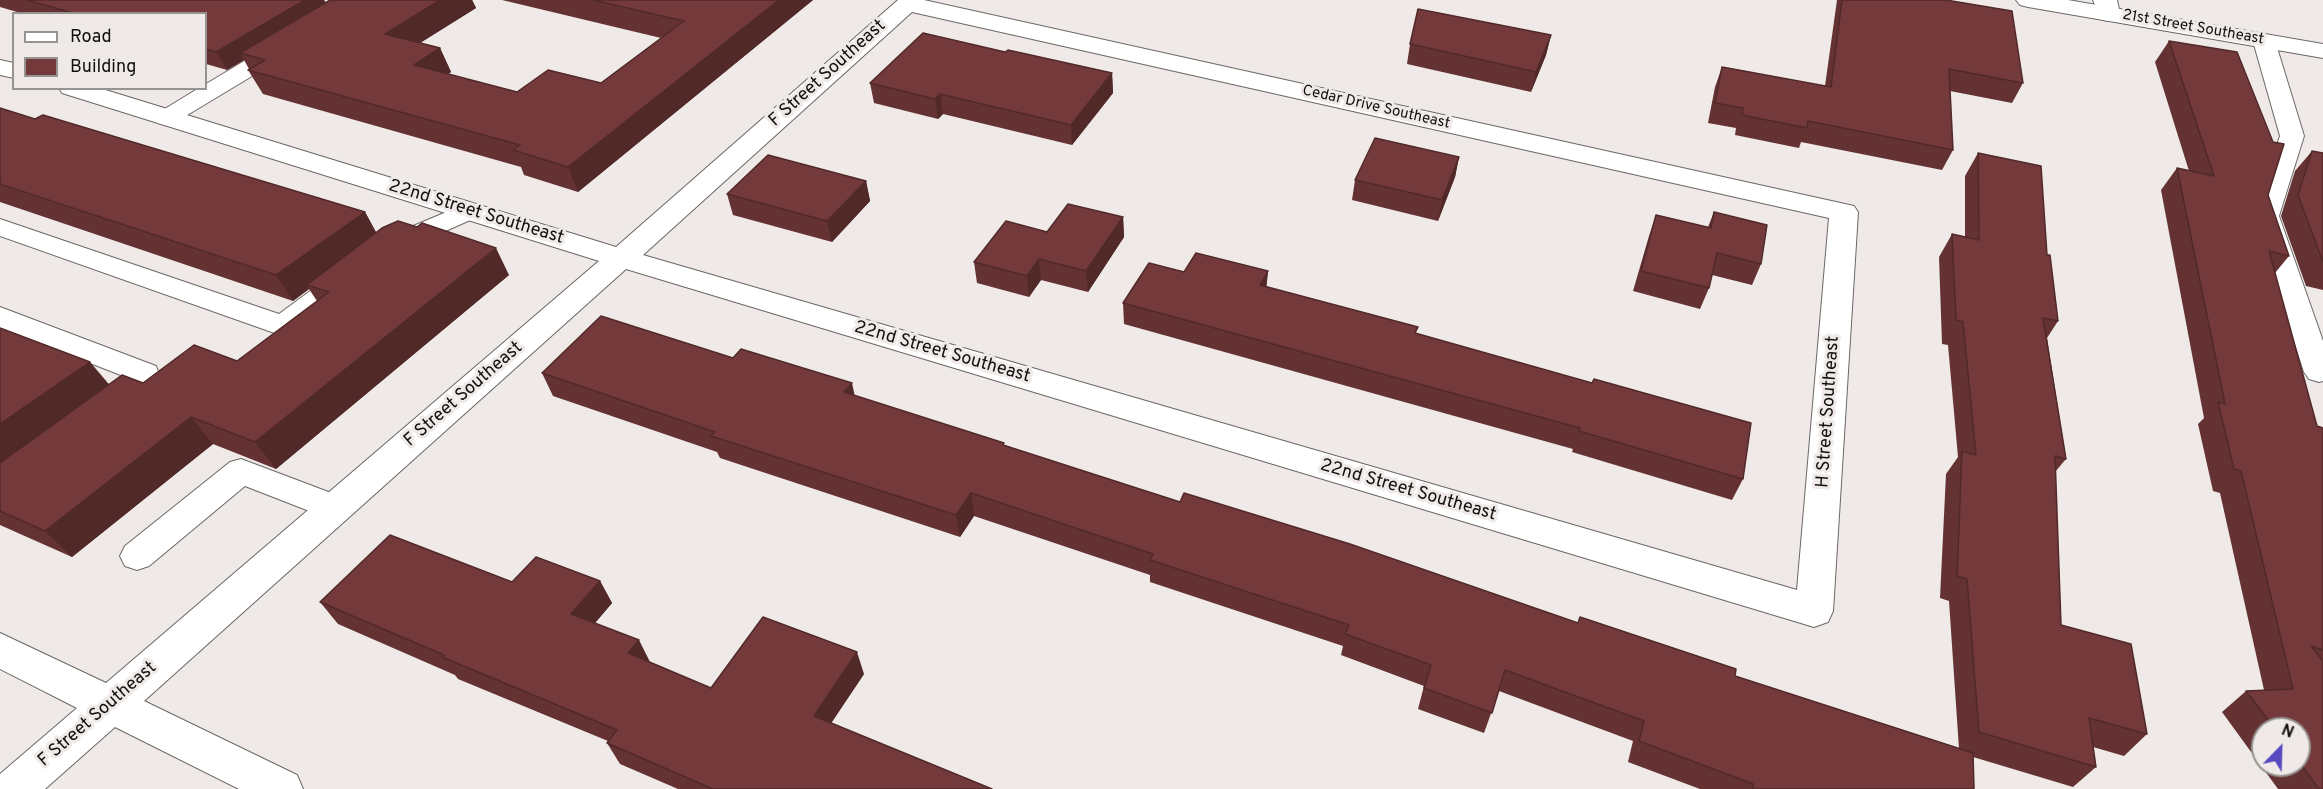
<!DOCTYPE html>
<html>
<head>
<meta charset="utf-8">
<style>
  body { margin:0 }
  #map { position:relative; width:2323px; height:789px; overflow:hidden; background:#efeae8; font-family:Overpass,sans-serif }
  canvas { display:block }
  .legend { position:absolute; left:12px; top:12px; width:195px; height:78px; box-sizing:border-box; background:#efeae8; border:2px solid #969391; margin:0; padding:8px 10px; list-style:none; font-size:18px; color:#11100f }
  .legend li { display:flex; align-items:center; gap:12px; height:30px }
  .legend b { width:30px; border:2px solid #969391 }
  .north { position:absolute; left:2251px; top:717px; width:60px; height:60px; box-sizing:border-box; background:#efeae8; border:2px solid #969391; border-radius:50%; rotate:23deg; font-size:16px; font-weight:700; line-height:24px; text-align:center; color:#11100f }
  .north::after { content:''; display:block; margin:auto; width:21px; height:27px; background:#5949c1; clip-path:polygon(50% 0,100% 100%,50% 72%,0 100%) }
</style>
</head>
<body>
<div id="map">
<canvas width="2323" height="789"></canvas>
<ul class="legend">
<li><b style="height:8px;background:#fff"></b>Road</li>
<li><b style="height:16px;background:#743a3b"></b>Building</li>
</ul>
<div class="north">N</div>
</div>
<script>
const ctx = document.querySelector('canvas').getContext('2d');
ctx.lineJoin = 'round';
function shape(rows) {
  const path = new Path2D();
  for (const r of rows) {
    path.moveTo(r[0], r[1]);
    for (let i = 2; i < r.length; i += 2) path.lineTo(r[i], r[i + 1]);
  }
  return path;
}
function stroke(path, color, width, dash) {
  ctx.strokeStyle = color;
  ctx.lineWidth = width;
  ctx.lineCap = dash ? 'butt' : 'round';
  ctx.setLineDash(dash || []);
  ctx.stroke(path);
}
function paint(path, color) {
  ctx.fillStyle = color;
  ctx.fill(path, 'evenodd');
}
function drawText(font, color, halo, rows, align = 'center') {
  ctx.font = font + ' Overpass,sans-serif';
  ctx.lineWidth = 6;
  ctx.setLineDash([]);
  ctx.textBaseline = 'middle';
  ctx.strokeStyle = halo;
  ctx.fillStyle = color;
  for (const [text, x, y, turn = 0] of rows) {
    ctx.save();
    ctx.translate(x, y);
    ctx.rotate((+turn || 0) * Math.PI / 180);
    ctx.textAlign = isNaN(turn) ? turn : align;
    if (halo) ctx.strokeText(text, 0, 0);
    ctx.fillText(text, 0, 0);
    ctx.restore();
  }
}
const lane = shape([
  [2264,34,2272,36,2275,41,2304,136,2279,216,2323,341,2323,381,2319,382,2309,379,2304,372,2253,216,2280,136,2253,41,2256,36,2264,34],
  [284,40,292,42,295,47,292,52,174,123,166,125,158,123,154,118,158,113,199,88,206,88,206,84,276,42,284,40],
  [468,203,477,205,481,211,477,217,405,249,396,251,387,249,383,243,387,237,468,203],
  [0,219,279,314,340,269,350,266,360,269,364,275,360,281,293,333,283,336,0,236,0,219],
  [0,307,156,366,162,382,158,389,128,412,117,415,106,412,102,404,106,396,131,379,0,328,0,307],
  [241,459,347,499,351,508,347,517,335,521,245,486,149,566,137,570,125,566,120,556,125,546,230,462,241,459]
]);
const street = shape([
  [898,0,924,0,1854,206,1858,212,1833,611,1828,622,1814,627,626,269,144,701,297,775,303,789,239,789,115,727,45,789,0,789,0,774,77,708,0,669,0,633,106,683,599,261,62,93,59,88,99,88,616,247,898,0],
  [912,12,1829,218,1797,590,643,255,912,12],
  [2093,0,2117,0,2120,14,2116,19,2108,21,2100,19,2093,0],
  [0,60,14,63,14,78,0,75,0,60]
]);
const secondary = shape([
  [2016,0,2068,0,2323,44,2323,58,2028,7,2020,5,2016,0]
]);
stroke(lane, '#6b6765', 2);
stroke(street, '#6b6765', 2);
stroke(secondary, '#6b6765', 2);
paint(lane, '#fff');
paint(street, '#fff');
paint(secondary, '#fff');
paint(shape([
  [0,0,324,0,326,3,330,0,472,0,476,8,420,43,440,48,451,72,448,74,517,92,601,83,661,38,502,0,813,0,578,192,524,175,521,167,263,94,248,70,249,69,244,60,227,70,206,64,206,14,24,14,0,7],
  [1837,0,1946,0,2023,83,2012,103,1950,91,1953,150,1942,170,1801,142,1799,148,1735,135,1736,128,1708,123,1715,87,1722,67,1825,86],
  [1551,35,1546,55,1531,92,1407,64,1410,44],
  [2169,41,2268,195,2289,256,2275,273,2317,426,2323,428,2323,789,2278,789,2222,712,2246,691,2264,690,2220,493,2213,491,2198,424,2204,418,2161,190,2177,168,2189,171,2155,62],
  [2263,729,2299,729,2299,765,2263,765],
  [1005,52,1112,73,1113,93,1072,145,943,114,938,119,874,103,870,83],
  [0,108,35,119,365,212,376,232,509,275,276,469,213,444,72,557,0,525,0,328,109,384,143,383,237,361,317,301,309,289,293,301,0,202],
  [2312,151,2323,153,2323,290,2306,286,2281,216,2295,171],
  [1978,153,2047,255,2058,321,2047,338,2066,459,2055,472,2061,625,2147,734,2124,756,2093,747,2096,767,2073,787,1973,757,1974,789,1700,789,1628,762,1633,741,1499,691,1484,733,1418,709,1424,686,1341,655,1343,646,1150,582,1150,575,974,516,960,537,720,458,717,452,553,396,542,373,855,396,1004,443,1004,446,1180,502,1578,623,1580,617,1735,676,1959,749,1949,601,1940,598,1946,474,1958,457,1948,345,1942,344,1939,257,1952,234,1965,237,1965,176],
  [1459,157,1455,177,1438,221,1352,200,1355,180],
  [866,181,870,201,832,242,733,215,727,194],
  [1714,212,1761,264,1752,285,1712,275,1709,288,1700,309,1633,291,1649,236,1656,215,1708,227],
  [1123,217,1124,237,1088,292,1041,280,1029,297,977,283,974,262,1047,232],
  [1268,271,1266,287,1416,334,1743,479,1732,500,1572,452,1573,449,1124,324,1123,303,1184,272],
  [600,581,612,603,595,623,650,662,711,688,864,674,831,723,992,789,678,789,620,764,607,743,608,741,458,679,455,675,338,624,320,602,512,582]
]), '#643233');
paint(shape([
  [305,0,324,0,329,9,240,53,244,60,227,70,216,52],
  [440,0,472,0,476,8,396,58,385,34],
  [779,0,813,0,578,192,568,167],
  [1551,35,1546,55,1531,92,1536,72],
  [440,48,451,72,426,89,414,65],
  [1112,73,1113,93,1072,145,1071,125],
  [940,94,943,114,938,119,935,99],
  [1459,157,1455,177,1438,221,1442,200],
  [866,181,870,201,832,242,827,221],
  [365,212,379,238,307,285,309,289,293,301,276,275],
  [1123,217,1124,237,1088,292,1086,271],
  [496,248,509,275,276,469,255,442],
  [1039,259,1041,280,1029,297,1027,276],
  [1268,271,1266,292,1260,285],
  [90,362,113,389,0,470,0,424],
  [852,383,857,406,844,392],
  [191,417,213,444,72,557,45,531],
  [971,493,974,516,960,537,956,515],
  [600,581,612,603,584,636,571,614],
  [639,640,650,662,628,653],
  [857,652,864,674,822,737,814,716]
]), '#512929');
const building = shape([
  [27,0,305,0,216,52,206,49,206,14,76,14,27,0],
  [330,0,440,0,385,34,440,48,414,65,517,92,548,70,601,83,684,21,593,0,779,0,568,167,513,150,520,145,248,70,265,60,240,53,330,0],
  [1842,0,1946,0,2012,11,2023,83,1949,69,1953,150,1808,121,1807,128,1742,115,1743,108,1715,103,1722,67,1831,87,1842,0],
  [1418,9,1551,35,1536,72,1410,44,1418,9],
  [923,33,1005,52,1008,50,1112,73,1071,125,940,94,935,99,870,83,923,33],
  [2169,41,2237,52,2273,142,2284,144,2268,195,2289,256,2269,251,2317,426,2323,428,2323,650,2311,646,2323,661,2323,789,2319,789,2299,762,2299,729,2275,729,2246,691,2293,689,2241,471,2234,469,2218,402,2225,404,2177,168,2214,176,2169,41],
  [0,108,35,119,43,115,365,212,276,275,0,184,0,108],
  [1375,138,1459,157,1442,200,1355,180,1375,138],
  [2312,151,2323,153,2323,262,2298,195,2312,151],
  [1978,153,2041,166,2047,255,2050,255,2058,321,2043,318,2066,459,2055,456,2061,625,2131,644,2147,734,2089,718,2096,767,1979,732,1967,579,1957,576,1962,451,1976,455,1963,322,1956,320,1952,234,1979,240,1978,153],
  [768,155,866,181,827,221,727,194,768,155],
  [1068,204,1123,217,1086,271,1039,259,1027,276,974,262,1006,221,1047,232,1068,204],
  [1714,212,1767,225,1761,264,1717,253,1709,288,1641,271,1656,215,1711,228,1714,212],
  [398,221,417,227,422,223,496,248,255,442,191,417,45,531,0,511,0,463,122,375,143,383,194,345,237,361,329,292,307,285,382,228,398,221],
  [1196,253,1268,271,1260,285,1418,327,1415,333,1592,383,1594,379,1751,423,1743,479,1579,431,1580,428,1123,303,1149,263,1184,272,1196,253],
  [601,316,733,358,741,349,852,383,844,392,1004,443,1003,445,1180,502,1184,493,1350,544,1578,623,1580,617,1736,669,1735,676,1973,753,1974,789,1753,789,1753,784,1639,741,1644,721,1505,670,1492,713,1424,688,1431,665,1345,634,1349,625,1150,560,1153,554,971,493,956,515,711,436,715,432,542,373,601,316],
  [0,328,90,362,0,424,0,328],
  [390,535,512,582,536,557,600,581,571,614,639,640,628,653,711,688,763,617,857,652,814,716,992,789,713,789,607,743,617,730,442,657,444,655,320,602,390,535]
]);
paint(building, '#743a3b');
stroke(building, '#512929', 1.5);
drawText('15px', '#11100f', '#efeae8', [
  ["21st Street Southeast",2193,28,10],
  ["Cedar Drive Southeast",1376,108,13]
]);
drawText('18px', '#11100f', '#efeae8', [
  ["F Street Southeast",828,74,-42],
  ["22nd Street Southeast",476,213,17],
  ["22nd Street Southeast",942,353,16],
  ["F Street Southeast",464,395,-41],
  ["H Street Southeast",1829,412,-86],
  ["22nd Street Southeast",1408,491,16],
  ["F Street Southeast",98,715,-41]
]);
</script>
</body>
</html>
